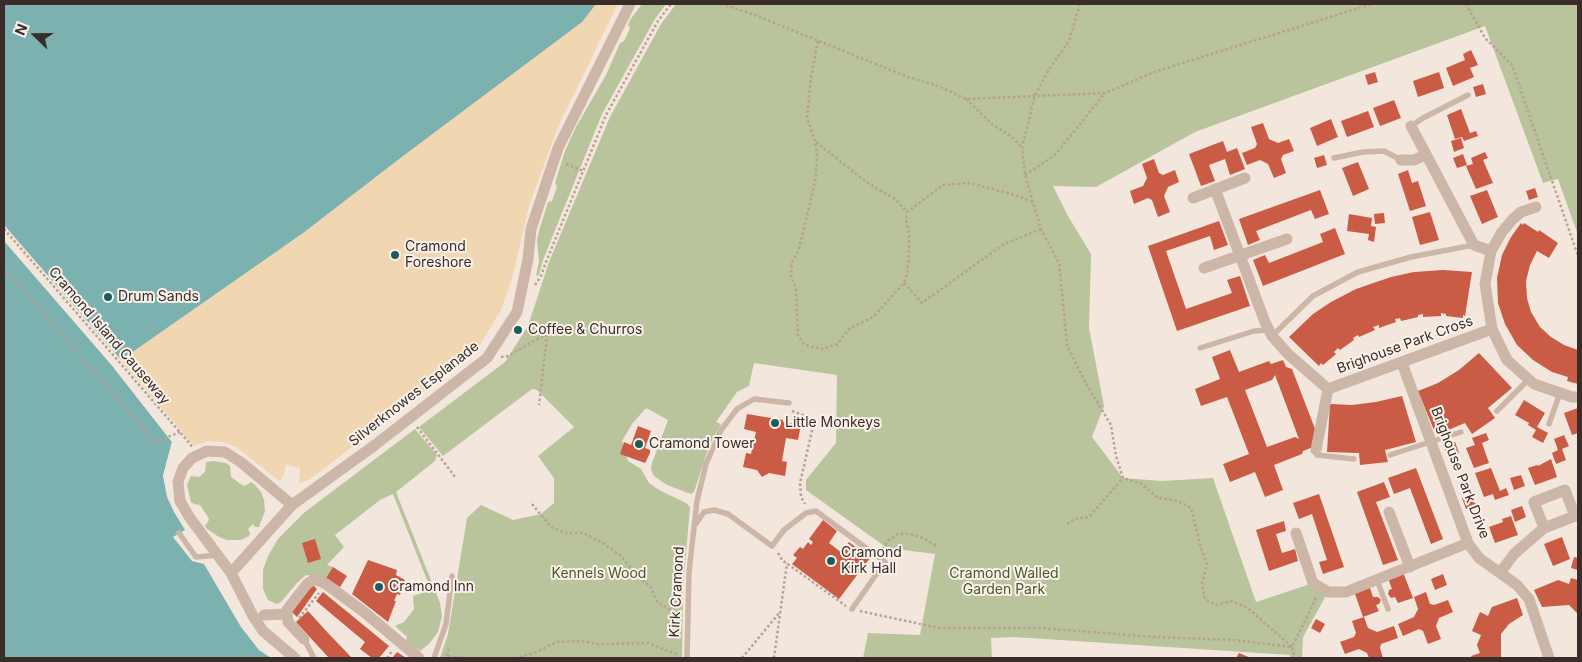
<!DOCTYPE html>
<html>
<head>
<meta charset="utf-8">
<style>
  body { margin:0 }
  #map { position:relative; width:1582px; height:662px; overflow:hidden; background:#f3e7dd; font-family:Inter,sans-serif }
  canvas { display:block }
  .frame { position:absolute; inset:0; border:5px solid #392c29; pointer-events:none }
  .north { position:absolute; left:10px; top:10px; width:50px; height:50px; -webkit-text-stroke:4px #faf2ea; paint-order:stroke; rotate:292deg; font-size:14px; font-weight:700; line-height:20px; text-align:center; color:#392c29 }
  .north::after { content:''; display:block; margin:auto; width:18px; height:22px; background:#392c29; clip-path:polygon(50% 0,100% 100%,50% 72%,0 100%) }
</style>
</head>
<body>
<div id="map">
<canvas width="1582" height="662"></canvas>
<div class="frame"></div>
<div class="north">N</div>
</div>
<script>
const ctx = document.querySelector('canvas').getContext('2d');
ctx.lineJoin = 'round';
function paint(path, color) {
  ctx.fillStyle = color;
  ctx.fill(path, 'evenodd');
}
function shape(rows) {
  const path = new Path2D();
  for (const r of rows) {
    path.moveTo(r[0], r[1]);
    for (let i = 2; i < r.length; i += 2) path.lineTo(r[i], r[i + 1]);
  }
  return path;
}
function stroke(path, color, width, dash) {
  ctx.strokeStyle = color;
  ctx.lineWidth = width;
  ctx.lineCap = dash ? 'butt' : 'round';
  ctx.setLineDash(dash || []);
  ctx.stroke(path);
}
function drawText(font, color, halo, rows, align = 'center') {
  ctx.font = font + ' Inter,sans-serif';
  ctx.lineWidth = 4;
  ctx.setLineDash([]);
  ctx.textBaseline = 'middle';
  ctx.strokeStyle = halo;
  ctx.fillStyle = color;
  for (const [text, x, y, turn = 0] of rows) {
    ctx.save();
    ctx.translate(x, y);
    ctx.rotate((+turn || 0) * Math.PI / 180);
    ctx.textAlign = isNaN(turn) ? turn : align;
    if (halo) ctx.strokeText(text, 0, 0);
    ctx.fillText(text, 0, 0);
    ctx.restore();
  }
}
paint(shape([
  [642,4,666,4,655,19,602,114,543,260,539,275,536,276,539,261,537,240,539,231,548,202,552,201,557,187,555,183,565,151,576,127,606,75,620,43,624,41,626,37,630,28,628,25,630,20],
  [676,4,1578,4,1578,235,1558,179,1543,183,1485,26,1195,132,1096,187,1053,186,1068,216,1091,254,1089,328,1104,406,1092,437,1123,478,1162,481,1213,478,1256,602,1313,583,1328,592,1303,637,1302,658,1290,658,1290,655,1014,637,991,638,992,658,863,658,868,633,920,635,935,554,887,548,806,490,806,480,836,443,837,375,754,363,749,386,737,392,716,422,721,424,709,446,694,492,691,494,667,485,654,476,651,470,652,463,668,420,646,408,632,424,622,441,628,461,641,469,649,483,659,490,686,503,690,507,683,589,682,658,440,658,448,634,467,518,481,505,513,520,541,514,554,503,554,478,538,456,574,427,537,390,532,389,443,456,419,427,505,362,528,326,549,262,610,117,661,24],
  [415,429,437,455,435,461,396,492,440,603,442,616,438,632,429,644,420,651,406,641,407,637,395,626,404,622,414,609,413,596,431,590,393,494,380,500,335,535,344,547,327,565,333,567,326,578,306,575,297,583,281,602,277,604,268,600,263,589,263,570,268,556,278,539,305,512],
  [213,461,226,463,230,466,231,477,242,485,245,486,251,482,254,484,261,492,264,500,265,511,259,527,255,527,253,524,248,529,250,533,249,536,241,540,227,540,219,537,207,529,205,526,209,520,208,517,200,505,194,504,191,502,187,485,190,478,191,476,199,477,205,472,206,462]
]), '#b9c39c');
paint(shape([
  [4,4,618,4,558,127,529,206,513,276,501,310,478,348,459,365,309,480,301,483,299,482,300,468,286,465,283,478,279,481,236,447,222,442,208,441,193,446,179,428,121,361,114,369,172,442,4,413]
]), '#f0d7b2');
paint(shape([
  [4,4,596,4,582,22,403,156,303,233,121,360,114,368,172,442,163,476,167,497,174,512,185,530,173,537,192,561,204,564,241,627,259,650,271,658,4,658]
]), '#7bb2b0');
paint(shape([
  [4,225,123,362,117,369,174,440,166,476,168,482,167,487,163,476,172,442,114,368,4,241]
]), '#f3e7dd');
paint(shape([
  [1471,50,1478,65,1470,68,1474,77,1453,86,1446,68,1465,60,1463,54],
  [1375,72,1378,82,1368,85,1365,75],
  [1439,72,1444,88,1418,97,1413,81],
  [1483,84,1486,94,1476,97,1473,87],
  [1394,100,1401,118,1380,126,1373,108],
  [1461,109,1470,133,1476,131,1478,136,1464,141,1462,137,1455,139,1447,115],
  [1368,111,1374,127,1347,137,1341,121],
  [1331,119,1338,137,1317,146,1310,128],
  [1263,123,1269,139,1278,143,1289,139,1294,151,1283,155,1281,159,1286,173,1274,178,1268,164,1260,160,1247,165,1242,153,1255,148,1257,144,1251,127],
  [1461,138,1464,148,1454,152,1451,141],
  [1223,141,1227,152,1237,148,1245,169,1230,175,1225,159,1209,165,1215,181,1201,186,1189,154],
  [1485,152,1488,158,1483,160,1493,183,1476,189,1466,166,1473,164,1471,158],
  [1463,154,1467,165,1457,168,1453,158],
  [1324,155,1327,165,1317,168,1314,158],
  [1154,159,1159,173,1163,175,1175,170,1179,182,1168,187,1164,196,1170,212,1158,217,1152,200,1148,198,1134,204,1130,191,1143,186,1147,178,1142,164],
  [1358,162,1369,189,1353,196,1342,168],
  [1408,170,1412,183,1418,181,1426,206,1410,211,1398,174],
  [1535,188,1538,197,1529,200,1526,191],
  [1320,190,1329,214,1315,219,1311,210,1256,231,1260,240,1248,245,1239,219],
  [1487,190,1498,217,1482,224,1470,196],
  [1430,212,1439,240,1420,245,1412,217],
  [1384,213,1385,223,1375,224,1374,214],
  [1349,214,1372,218,1371,226,1376,227,1374,242,1368,240,1369,234,1347,231],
  [1219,221,1228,245,1214,250,1210,236,1166,251,1186,309,1232,293,1227,280,1240,276,1250,306,1177,331,1148,246],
  [1521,223,1523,225,1524,223,1538,232,1539,230,1558,243,1549,258,1537,251,1530,265,1526,281,1527,298,1531,312,1540,327,1551,337,1564,345,1578,350,1578,384,1567,381,1568,377,1552,372,1533,360,1517,345,1505,324,1498,303,1497,278,1502,255,1511,237],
  [1335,228,1345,254,1263,286,1253,260,1265,255,1269,263,1323,242,1320,234],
  [1443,270,1472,272,1465,316,1463,315,1463,318,1446,316,1446,314,1441,313,1441,316,1423,317,1423,314,1418,315,1418,317,1401,321,1400,318,1395,319,1396,322,1379,328,1379,325,1373,327,1375,330,1359,337,1358,335,1353,338,1354,340,1340,350,1338,348,1334,352,1336,354,1323,365,1321,363,1319,366,1289,337,1313,314,1331,302,1356,289,1391,277,1414,272],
  [1230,350,1239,372,1269,361,1271,364,1283,360,1286,367,1292,369,1317,434,1316,446,1303,451,1302,454,1274,465,1283,490,1265,497,1255,472,1230,482,1223,464,1249,454,1227,397,1201,406,1195,389,1220,379,1212,357],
  [1275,375,1299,439,1295,437,1267,447,1245,390,1272,380],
  [1479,353,1512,388,1488,408,1495,418,1472,434,1465,423,1436,435,1418,391,1438,383,1459,370],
  [1402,396,1416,442,1385,450,1388,462,1360,465,1359,453,1327,452,1330,404,1352,405,1376,402],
  [1524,400,1545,413,1537,427,1548,433,1543,443,1532,437,1536,430,1528,425,1529,423,1515,415],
  [1578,408,1578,433,1572,435,1564,413],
  [747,414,783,420,783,422,801,425,798,440,786,438,782,461,787,462,785,476,769,473,762,477,757,470,743,467,746,453,751,454,756,432,744,429],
  [638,426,651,431,645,448,650,450,650,453,645,463,620,454,624,442,631,445],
  [1486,433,1489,440,1482,443,1489,463,1474,468,1466,448,1475,445,1472,438],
  [1564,435,1569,446,1562,449,1566,460,1556,464,1552,453,1558,450,1554,439],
  [1455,442,1459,453,1448,457,1444,446],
  [1551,459,1557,477,1535,485,1528,468,1537,465,1538,466],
  [1416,468,1443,539,1431,544,1410,488,1394,494,1388,478],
  [1491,468,1500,491,1506,488,1509,495,1495,500,1493,494,1484,497,1475,473],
  [1521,475,1525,486,1514,490,1510,478],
  [1384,482,1390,497,1376,502,1398,560,1383,565,1357,492],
  [1319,494,1344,567,1323,574,1319,562,1327,560,1312,514,1299,519,1293,503],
  [1473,494,1476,506,1466,509,1462,498],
  [1522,506,1526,517,1515,522,1511,510],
  [1511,516,1518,535,1495,543,1489,527,1503,522,1502,519],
  [823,520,837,531,829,543,841,552,849,542,870,558,839,599,792,564,797,558,793,555,800,547,803,549,808,542,811,545,813,542,809,539],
  [1284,521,1286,531,1276,534,1282,553,1295,549,1298,561,1269,571,1256,530],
  [1562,537,1570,559,1553,566,1544,544],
  [315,539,321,559,308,563,302,543],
  [1574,557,1578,558,1578,570,1571,568],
  [368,560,397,570,396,575,405,580,400,595,397,594,394,601,396,601,388,622,352,594],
  [333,567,347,576,340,587,326,578],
  [1403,572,1413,598,1398,603,1395,597,1391,598,1388,594,1389,590,1392,589,1388,578],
  [1443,574,1447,585,1435,590,1431,579],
  [1571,578,1578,580,1578,614,1569,605,1542,607,1534,590,1558,580,1569,584],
  [312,584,317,589,297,617,291,611],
  [1369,585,1373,597,1378,597,1381,600,1379,604,1376,605,1379,611,1363,617,1354,591],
  [323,592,389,646,379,658,372,658,360,649,365,642,316,601],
  [1426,592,1430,604,1434,605,1448,600,1453,612,1439,618,1436,626,1441,639,1428,644,1423,631,1419,629,1403,636,1398,624,1414,617,1418,609,1414,597],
  [1517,598,1523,615,1509,624,1501,634,1501,658,1472,658,1471,656,1480,653,1477,645,1481,635,1472,631,1480,612,1488,616,1492,607],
  [308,611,328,633,352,658,329,658,296,622],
  [1364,617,1368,628,1377,632,1394,626,1398,638,1381,644,1380,648,1383,658,1369,658,1367,653,1359,649,1345,654,1340,642,1354,637,1356,633,1352,621],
  [1316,619,1325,624,1320,633,1311,628],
  [397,652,406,658,392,658],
  [1239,653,1251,658,1236,658]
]), '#ca5b44');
stroke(shape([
  [721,4,747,12,908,77,936,85,966,99,1105,93,1157,71,1372,4],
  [1080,4,1069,41,1050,68,1035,95,1022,148,1025,175,1041,229,1059,263,1067,345,1084,380,1111,425,1116,456,1123,478,1142,484,1158,498,1178,501,1191,508,1201,548,1207,564,1202,584,1205,599,1216,605,1231,601,1248,608,1292,647,1316,598],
  [1466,4,1485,38,1512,65,1578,256],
  [818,41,811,78,807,118,815,141,817,156,816,177,803,233,798,252,792,262,791,277,796,288,798,336,805,345,823,349,837,344,849,329,873,317,904,283,907,274,909,254,909,235,906,219,907,212],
  [966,99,993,125,1012,137,1022,148],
  [816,142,869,184,895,199,907,212,943,185,970,183,1015,195,1033,202],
  [566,164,583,171],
  [1025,175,1054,156,1105,93],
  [4,229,191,445,191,447],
  [4,268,155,442,180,432],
  [904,283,922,303,1004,244,1041,229],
  [535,285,541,276,546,262,606,115,658,21,671,4],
  [501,357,508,356,544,335,547,336,539,405],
  [792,411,803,415,810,421,812,431,800,483,801,497,805,504],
  [417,427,455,477],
  [532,504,551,527,565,533,583,533,603,543,621,556,637,576,650,586,658,603,678,614],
  [1067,524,1075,519,1089,517,1123,478],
  [882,549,889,540,898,534,909,534,923,538,937,546],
  [778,553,782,560,846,606],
  [860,611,939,628,1040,628,1153,637,1233,640,1292,647,1295,658],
  [299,618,319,593],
  [447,656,449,648],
  [448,656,465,658],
  [387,658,392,651],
  [515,658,534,653,557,642,581,641,597,644,648,643,678,655],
  [742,658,780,612],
  [774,658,787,563]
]), '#b8a092', 2.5, [2.5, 2.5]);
stroke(shape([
  [1411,126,1423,118,1468,95],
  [1334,158,1363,152,1384,151,1401,160],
  [1272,336,1313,296,1358,272,1411,257,1474,245],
  [1200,348,1254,331,1269,330],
  [1497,411,1529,379],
  [1549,424,1560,393],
  [1316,450,1317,455,1354,459],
  [1390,455,1461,432],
  [695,525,704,512,714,510,728,514,772,546,784,530,806,513,816,511,885,562,852,609],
  [179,533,196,557,218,555],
  [1377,580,1388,609],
  [304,639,314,658],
  [434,658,446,624,452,576],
  [687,658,689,572,697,501,706,464,721,430,737,409,754,399,789,403]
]), '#ccb6a8', 5.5);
stroke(shape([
  [1411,126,1474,245,1491,251],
  [1401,160,1414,160,1425,155],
  [1215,189,1265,322,1272,336,1288,354,1328,389,1316,450],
  [1193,198,1245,178],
  [1536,207,1521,212,1513,219,1502,232,1491,251,1485,284,1492,329,1507,360,1534,384,1572,397,1578,397],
  [1204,268,1287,239],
  [1402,363,1468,543,1479,558,1517,585,1529,599,1549,658],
  [1328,389,1492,329],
  [1565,490,1575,516,1544,528,1534,502,1565,490],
  [1389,512,1410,567],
  [1296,533,1313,583,1328,592,1346,592,1468,543],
  [231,573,292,505],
  [1500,573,1514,554,1544,528],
  [264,615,286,614],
  [304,639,288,622,287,610,307,584,313,580,317,580,326,584,364,612,419,658],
  [295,658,263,631,253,616,231,573,190,518,180,501,178,482,183,468,192,458,207,451,225,452,242,463,292,505,375,445,487,358,517,312,528,259,531,229,558,148,630,4]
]), '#ccb6a8', 11);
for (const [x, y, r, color] of [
  [395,255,5,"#1c5c5c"],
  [108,297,5,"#1c5c5c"],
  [518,330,5,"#1c5c5c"],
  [775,423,5,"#1c5c5c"],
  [639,444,5,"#1c5c5c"],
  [831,561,5,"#1c5c5c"],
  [379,587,5,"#1c5c5c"]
]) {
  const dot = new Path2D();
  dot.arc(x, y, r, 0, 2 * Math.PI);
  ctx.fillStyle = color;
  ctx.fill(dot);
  stroke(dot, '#faf2ea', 2);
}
drawText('14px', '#392c29', '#faf2ea', [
  ["Cramond",405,247],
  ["Foreshore",405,263],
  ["Drum Sands",118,297],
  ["Coffee & Churros",528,330],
  ["Little Monkeys",785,423],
  ["Cramond Tower",649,444],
  ["Cramond",841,553],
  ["Kirk Hall",841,569],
  ["Cramond Inn",389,587]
], 'left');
drawText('14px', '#392c29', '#faf2ea', [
  ["Cramond Island Causeway",109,336,49],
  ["Brighouse Park Cross",1405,345,-20],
  ["Silverknowes Esplanade",414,394,-38],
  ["Brighouse Park Drive",1460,473,69],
  ["Kirk Cramond",677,592,-87]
]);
drawText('14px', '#4b582b', '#faf2ea', [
  ["Kennels Wood",599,574],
  ["Cramond Walled",1004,574],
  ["Garden Park",1004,590]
]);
</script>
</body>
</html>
